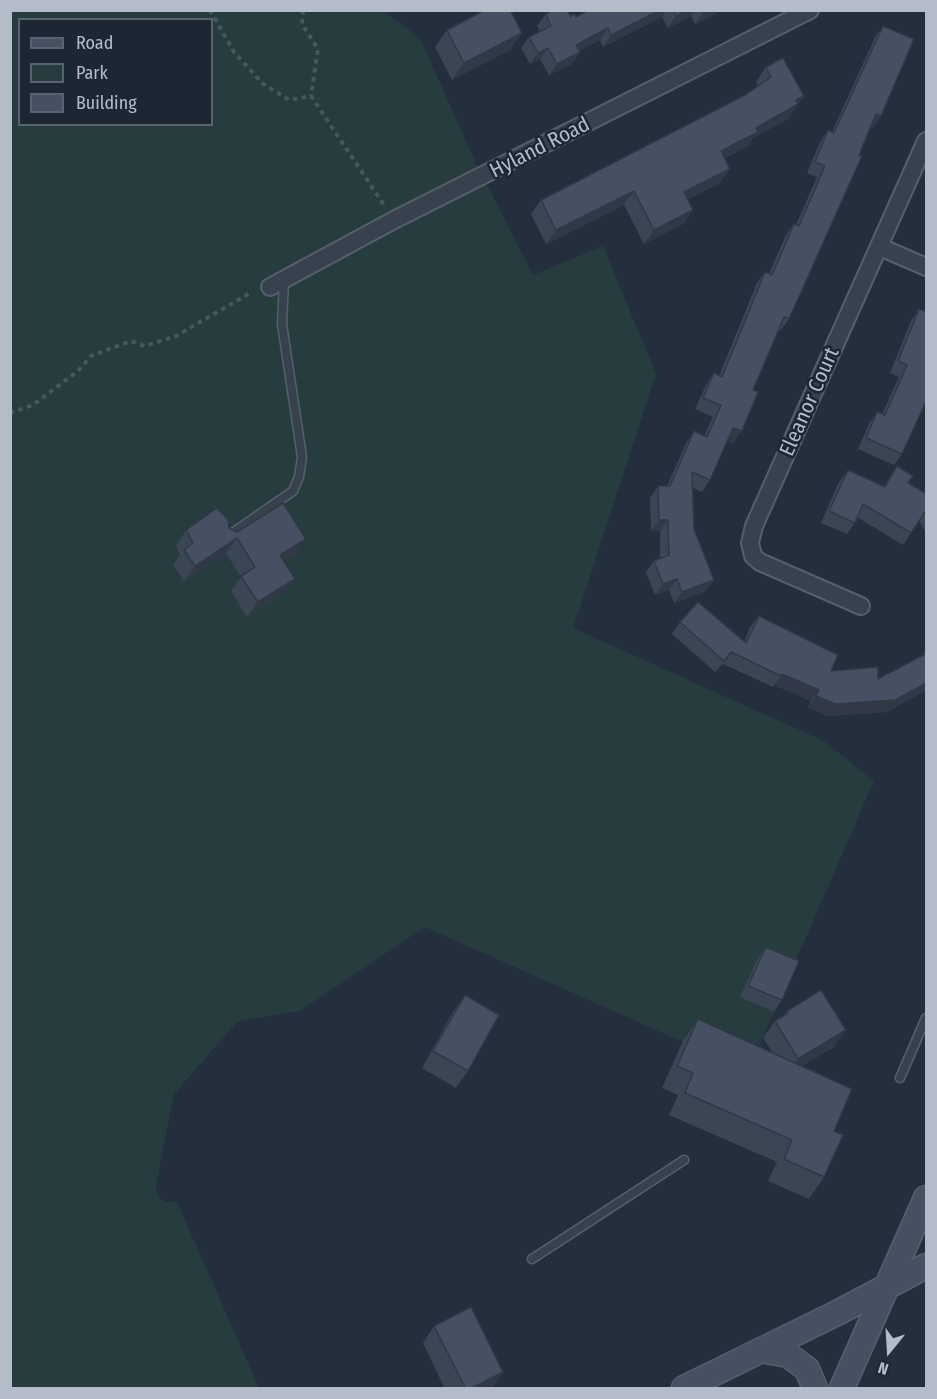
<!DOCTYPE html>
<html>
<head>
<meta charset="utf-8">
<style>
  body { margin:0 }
  #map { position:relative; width:937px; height:1399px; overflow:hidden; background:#242f3e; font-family:"Fira Sans Condensed",sans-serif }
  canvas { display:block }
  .frame { position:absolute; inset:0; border:12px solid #b4bcc9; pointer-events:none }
  .legend { position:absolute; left:18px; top:18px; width:195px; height:108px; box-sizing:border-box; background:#1d2633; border:2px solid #59626f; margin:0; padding:8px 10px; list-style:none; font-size:18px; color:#b4bcc9 }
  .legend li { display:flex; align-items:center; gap:12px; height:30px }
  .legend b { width:30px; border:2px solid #59626f }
  .north { position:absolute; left:859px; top:1321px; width:60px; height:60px; -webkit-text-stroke:4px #1d2633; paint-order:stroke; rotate:198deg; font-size:16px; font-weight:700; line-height:24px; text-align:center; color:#b4bcc9 }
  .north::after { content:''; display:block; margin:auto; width:21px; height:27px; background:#b4bcc9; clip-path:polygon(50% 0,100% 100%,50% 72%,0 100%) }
</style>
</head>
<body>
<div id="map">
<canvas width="937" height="1399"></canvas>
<div class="frame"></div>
<ul class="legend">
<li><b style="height:8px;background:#465061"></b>Road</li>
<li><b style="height:16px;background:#263c3f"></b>Park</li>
<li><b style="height:16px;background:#455162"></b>Building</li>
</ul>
<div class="north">N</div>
</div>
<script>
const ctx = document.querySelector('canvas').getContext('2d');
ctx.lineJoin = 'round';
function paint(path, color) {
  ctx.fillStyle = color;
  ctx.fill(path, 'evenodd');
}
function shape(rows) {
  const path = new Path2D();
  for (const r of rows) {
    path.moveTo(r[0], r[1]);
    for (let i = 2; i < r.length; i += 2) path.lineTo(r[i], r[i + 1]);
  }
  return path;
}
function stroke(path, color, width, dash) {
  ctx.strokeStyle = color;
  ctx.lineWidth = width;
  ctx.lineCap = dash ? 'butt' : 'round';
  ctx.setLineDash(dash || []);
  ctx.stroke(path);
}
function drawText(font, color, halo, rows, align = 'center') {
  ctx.font = font + ' "Fira Sans Condensed",sans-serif';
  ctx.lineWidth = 5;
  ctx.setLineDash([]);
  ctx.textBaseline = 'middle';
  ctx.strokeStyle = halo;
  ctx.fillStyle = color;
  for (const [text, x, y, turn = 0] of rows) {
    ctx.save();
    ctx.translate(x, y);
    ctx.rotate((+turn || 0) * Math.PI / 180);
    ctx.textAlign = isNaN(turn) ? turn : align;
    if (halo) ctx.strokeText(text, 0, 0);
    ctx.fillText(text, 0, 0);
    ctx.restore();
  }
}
paint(shape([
  [10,11,383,11,420,38,474,159,533,275,603,246,656,374,573,628,824,741,874,781,748,1071,425,927,301,1010,237,1022,174,1094,155,1191,164,1202,177,1202,259,1388,11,1388],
  [20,20,212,20,212,124,20,124]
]), '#263c3f');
const service = shape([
  [228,536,293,491,299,477,302,457,282,324,284,280],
  [900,1078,926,1018],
  [532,1259,684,1160]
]);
const minor = shape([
  [880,247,926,267],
  [270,287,394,220,810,10],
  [861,606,760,562,753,556,750,543,754,526,926,141]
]);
const secondary = shape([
  [761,1350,788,1355,807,1369,815,1388],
  [684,1388,837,1313,926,1266],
  [842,1388,926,1198]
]);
stroke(service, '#565f6c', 11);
stroke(minor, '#565f6c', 20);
stroke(secondary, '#565f6c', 27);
stroke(shape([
  [210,10,234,52,262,83,289,100,311,96,384,205],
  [303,10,302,24,318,49,311,96],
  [10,413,33,405,78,371,91,356,131,341,145,346,176,336,252,292]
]), '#44595c', 4, [4.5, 4.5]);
stroke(service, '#38414e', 8);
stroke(minor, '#38414e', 16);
stroke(secondary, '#465061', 24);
paint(shape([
  [589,10,717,10,715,14,695,24,691,16,668,28,662,17,603,47,600,40,579,51,580,52,572,64,549,75,540,59,530,64,521,48,529,37,540,31,537,26,546,14,576,17],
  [883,26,881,116,873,128,870,127,789,319,780,331,779,330,753,390,742,431,733,443,727,440,710,480,702,492,693,488,694,529,706,591,674,603,669,590,655,595,646,572,654,561,660,558,660,531,651,531,650,498,658,486,667,486,686,443,694,431,704,436,713,417,695,409,706,385,714,373,719,376,757,283,765,272,769,274,786,235,794,224,796,225,817,177,807,173,820,142,828,130,832,132,875,37],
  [447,30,522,33,510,50,452,80,435,47],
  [766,67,804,96,788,119,753,138,748,146,725,158,730,169,720,183,688,199,693,210,683,224,644,244,624,205,546,244,531,214,541,200,747,94,758,86,756,82],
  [919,309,902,454,894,465,858,449,869,424,877,412,882,414,899,377,890,373,911,321],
  [897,466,908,483,927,494,927,534,919,521,903,545,857,517,855,523,847,534,821,523,839,482,848,470,884,486],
  [229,528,237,532,306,539,295,554,284,561,284,594,247,617,231,591,241,577,226,553,184,581,173,565,180,555,176,546,186,530],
  [759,616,831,671,878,679,921,656,927,649,927,690,887,712,828,716,808,708,811,701,774,685,773,687,723,664,715,672,672,634,680,622,744,642,750,627],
  [766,947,782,1000,774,1012,740,997,758,958],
  [465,995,468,1071,456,1088,422,1068,453,1012],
  [787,1011,834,1047,802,1066,834,1131,824,1177,809,1199,768,1181,777,1162,669,1115,678,1095,662,1088,683,1041,698,1019,772,1052,763,1038,775,1021,783,1016],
  [434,1326,492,1389,445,1389,423,1343]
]), '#3b4654');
paint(shape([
  [660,10,666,10,662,17,603,47,611,35],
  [687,10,695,10,691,16,668,28,676,16],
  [707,10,717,10,715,14,695,24,703,12],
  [608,28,600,40,568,57,576,45],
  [522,33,510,50,452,80,464,63],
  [548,48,540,59,530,64,538,53],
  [580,52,572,64,549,75,557,64],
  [804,96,788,119,753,138,748,146,711,165,721,151,796,100],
  [876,114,881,116,873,128,868,126],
  [730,169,720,183,674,206,684,192],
  [634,191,624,205,546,244,556,230],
  [693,210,683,224,644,244,654,230],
  [733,428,742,431,733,443,725,439],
  [659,520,668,520,660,531,651,531],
  [237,538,226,553,184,581,195,566],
  [306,539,295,554,269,571,280,555],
  [295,579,284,594,247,617,258,602],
  [677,579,669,590,655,595,663,584],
  [714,580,706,591,674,603,682,592],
  [731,652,723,664,715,672,724,661],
  [782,674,819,690,811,701,774,685],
  [927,683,927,690,887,712,828,716,808,708,816,696],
  [846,1030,834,1047,786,1076,798,1059],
  [503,1372,492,1389,470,1389]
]), '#303945');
const building = shape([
  [485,10,510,10,522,33,464,63,447,30,485,10],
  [553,10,568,10,570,16,575,14,576,17,589,10,660,10,611,35,608,28,576,45,580,52,557,64,548,48,538,53,529,37,551,26,546,14,553,10],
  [673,10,687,10,676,16,673,10],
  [883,26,914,39,881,116,876,114,863,145,859,156,862,156,789,319,784,317,753,390,758,392,742,431,733,428,710,480,692,472,694,529,714,580,682,592,677,579,663,584,654,561,669,555,668,520,659,520,658,486,670,486,694,431,707,437,721,405,703,398,714,373,722,377,765,272,772,275,794,224,799,226,825,166,815,162,828,130,834,133,883,26],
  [783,58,804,96,796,100,798,104,756,128,758,132,721,151,730,169,684,192,693,210,654,230,634,191,556,230,541,200,747,94,771,77,766,67,783,58],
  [919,309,927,312,927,399,902,454,866,438,877,412,885,415,907,365,898,361,919,309],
  [897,466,913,476,908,483,927,494,927,509,911,533,863,504,855,523,829,511,848,470,885,487,897,466],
  [283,503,306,539,280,555,295,579,258,602,241,576,255,567,237,538,195,566,184,550,193,543,186,530,217,508,228,520,229,528,237,532,283,503],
  [698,602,746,643,759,616,838,655,831,671,878,667,878,679,927,653,927,683,895,700,836,704,816,696,819,690,782,674,781,676,731,652,724,661,680,622,698,602],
  [766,947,799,961,782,1000,748,986,766,947],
  [821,990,846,1030,798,1059,775,1021,788,1013,787,1011,821,990],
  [465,995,499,1015,468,1071,433,1051,465,995],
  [698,1019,852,1089,834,1131,843,1135,824,1177,784,1159,792,1140,685,1093,693,1073,677,1066,698,1019],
  [471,1307,503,1372,470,1389,466,1389,434,1326,471,1307]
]);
paint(building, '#455162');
stroke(building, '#303945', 1.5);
drawText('21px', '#b4bcc9', '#1d2633', [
  ["Hyland Road",540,148,-27],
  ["Eleanor Court",810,402,-66]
]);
</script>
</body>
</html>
